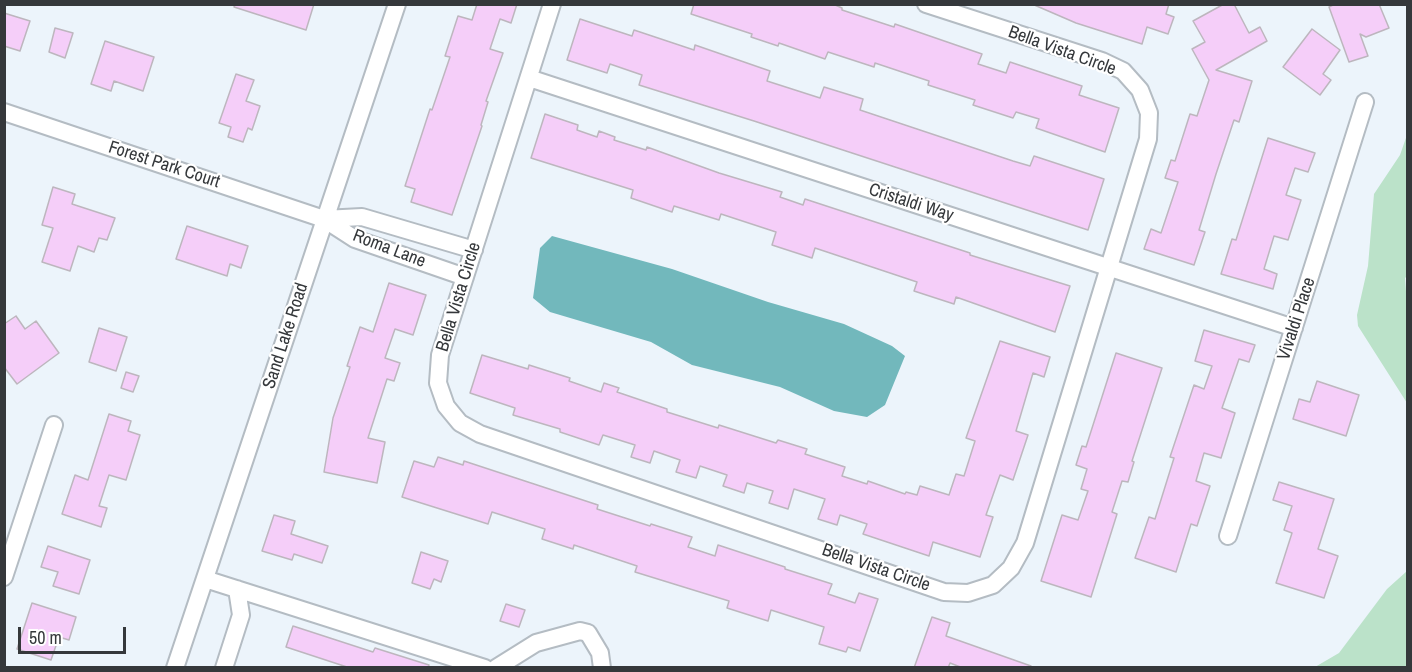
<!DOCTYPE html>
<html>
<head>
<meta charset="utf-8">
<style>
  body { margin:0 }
  #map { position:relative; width:1412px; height:672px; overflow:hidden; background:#ecf4fb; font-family:"Archivo Narrow",sans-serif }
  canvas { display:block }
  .frame { position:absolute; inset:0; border:6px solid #35383b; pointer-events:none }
  .scale { position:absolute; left:18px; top:627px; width:108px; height:27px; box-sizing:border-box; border:3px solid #35383b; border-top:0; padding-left:8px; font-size:18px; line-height:21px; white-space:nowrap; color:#35383b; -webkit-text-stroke:4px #fff; paint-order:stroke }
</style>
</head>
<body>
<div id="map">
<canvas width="1412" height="672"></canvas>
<div class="frame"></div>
<div class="scale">50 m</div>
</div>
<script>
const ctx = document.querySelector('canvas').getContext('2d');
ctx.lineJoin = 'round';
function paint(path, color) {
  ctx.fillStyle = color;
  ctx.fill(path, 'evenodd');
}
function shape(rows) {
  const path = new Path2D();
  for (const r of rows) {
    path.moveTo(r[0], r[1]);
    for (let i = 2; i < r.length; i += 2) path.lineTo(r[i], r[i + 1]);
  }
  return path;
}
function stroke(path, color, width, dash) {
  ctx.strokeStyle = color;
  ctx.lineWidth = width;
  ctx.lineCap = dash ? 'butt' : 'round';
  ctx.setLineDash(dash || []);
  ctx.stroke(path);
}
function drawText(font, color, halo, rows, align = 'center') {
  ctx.font = font + ' "Archivo Narrow",sans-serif';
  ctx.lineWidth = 4.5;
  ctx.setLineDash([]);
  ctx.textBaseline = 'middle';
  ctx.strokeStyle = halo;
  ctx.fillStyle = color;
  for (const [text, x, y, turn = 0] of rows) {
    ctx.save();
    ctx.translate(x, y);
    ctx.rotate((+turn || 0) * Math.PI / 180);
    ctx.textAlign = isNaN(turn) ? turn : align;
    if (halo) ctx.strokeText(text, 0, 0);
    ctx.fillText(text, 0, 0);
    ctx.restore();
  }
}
paint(shape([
  [1407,135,1408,275,1405,278,1408,318,1407,403,1358,326,1357,315,1368,266,1374,194,1400,155],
  [1407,571,1407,667,1315,667,1339,653,1387,589]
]), '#bbe2c9');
paint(shape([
  [552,236,672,269,768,302,844,324,892,346,905,356,885,405,867,417,834,411,780,387,692,365,651,342,550,312,533,298,540,248]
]), '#72b8bc');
const building = shape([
  [235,4,314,4,306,30,234,7,235,4],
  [477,4,517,4,511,23,500,19,490,49,503,53,486,101,488,102,481,125,482,126,452,215,411,202,415,189,405,186,430,109,432,110,450,57,445,56,458,16,472,20,477,4],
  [694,4,833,4,842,8,842,10,894,27,895,24,982,54,978,64,1006,73,1010,62,1082,86,1079,95,1119,108,1105,152,1036,128,1039,119,1016,112,1013,118,973,105,975,100,928,85,929,81,875,63,874,67,828,52,825,59,779,43,778,46,751,37,752,34,691,14,694,4],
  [1032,4,1169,4,1166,14,1174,17,1168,34,1147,27,1142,44,1076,23,1032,4],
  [1224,4,1234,4,1249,33,1260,27,1267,41,1216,70,1252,81,1239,122,1234,120,1216,174,1199,230,1205,232,1194,265,1144,249,1151,229,1161,233,1178,182,1165,178,1171,160,1175,161,1190,114,1197,116,1209,80,1192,49,1205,42,1193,21,1224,4],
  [1335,4,1379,4,1389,28,1366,37,1360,34,1368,56,1349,62,1329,7,1335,4],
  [4,13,30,21,20,51,4,46,4,13],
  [580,19,632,36,634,30,694,50,695,45,770,71,767,81,820,98,824,87,863,99,860,110,1013,161,1030,166,1034,156,1104,179,1088,230,754,121,639,85,642,75,610,64,607,73,567,60,580,19],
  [55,28,73,33,65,58,49,52,55,28],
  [1312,29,1340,50,1323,74,1331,80,1320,95,1283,67,1312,29],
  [105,41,154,57,143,91,114,81,111,91,91,84,105,41],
  [236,74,254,80,246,101,260,106,252,130,248,128,243,142,228,137,231,127,219,123,236,74],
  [545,114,578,125,577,130,597,137,599,131,615,137,614,140,646,150,647,147,719,173,782,192,780,197,803,205,805,199,970,253,970,255,1070,286,1055,332,956,297,954,304,914,291,917,282,815,248,812,258,772,245,776,232,721,214,719,220,674,206,672,212,631,198,633,190,531,158,545,114],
  [1268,138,1315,153,1308,172,1295,168,1286,195,1301,200,1288,240,1274,236,1264,269,1277,274,1273,289,1221,274,1232,239,1236,240,1268,138],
  [53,187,75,194,72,204,115,218,107,240,99,238,94,252,78,246,70,271,42,262,53,228,42,225,53,187],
  [187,226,248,246,241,268,230,264,227,276,176,259,187,226],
  [389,283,426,295,413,335,395,329,385,358,400,363,394,381,387,379,368,438,385,442,377,483,324,472,333,418,350,367,347,366,360,327,373,332,389,283],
  [16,316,25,329,36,321,59,353,17,384,4,367,4,324,16,316],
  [99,328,127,337,116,371,89,362,99,328],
  [1204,330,1255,345,1249,362,1239,359,1222,408,1235,413,1221,458,1204,453,1196,481,1210,486,1197,526,1191,524,1176,572,1135,558,1149,517,1155,519,1174,458,1170,457,1194,385,1204,389,1212,366,1195,361,1204,330],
  [1000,341,1050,357,1044,377,1033,373,1016,431,1028,435,1013,480,1000,475,986,515,993,517,980,557,933,542,929,556,863,534,867,524,840,515,837,525,818,519,825,499,794,489,788,509,769,503,773,491,747,483,744,493,723,486,727,475,700,466,696,478,676,472,680,460,654,451,650,463,631,457,635,445,603,435,599,445,560,432,560,429,513,415,515,408,470,393,482,355,528,369,529,365,570,378,569,381,601,392,604,383,619,388,617,392,667,409,667,412,718,428,719,425,776,443,778,440,807,449,805,454,845,467,842,476,867,484,868,481,905,494,906,492,917,495,920,486,949,495,956,474,964,476,975,441,966,438,1000,341],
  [1116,353,1162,368,1132,461,1134,462,1128,482,1122,481,1112,512,1117,514,1091,597,1041,581,1062,515,1078,520,1088,491,1081,489,1087,469,1076,465,1082,446,1086,447,1116,353],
  [126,372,139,376,133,392,121,388,126,372],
  [1317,381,1359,395,1346,436,1293,419,1299,399,1310,402,1317,381],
  [109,414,131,421,128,431,140,435,126,480,109,475,99,506,107,508,101,527,62,514,75,475,88,480,109,414],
  [438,457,463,465,464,461,598,505,597,509,650,526,651,524,692,537,688,547,715,556,718,545,785,567,785,569,832,584,828,594,855,603,859,593,878,599,860,651,848,647,846,652,819,644,824,627,771,610,768,621,727,608,729,601,635,572,637,566,574,545,573,549,542,539,545,529,492,512,488,524,402,497,414,461,434,467,438,457],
  [1279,482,1334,499,1318,549,1338,556,1324,598,1276,583,1292,533,1284,530,1292,506,1273,500,1279,482],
  [274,515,295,521,291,534,328,546,322,563,294,554,292,560,262,551,274,515],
  [48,546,90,560,79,594,53,586,58,572,41,567,48,546],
  [421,552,448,561,441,582,434,579,430,589,412,583,421,552],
  [32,603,76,617,69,640,59,637,51,660,17,649,32,603],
  [506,604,525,610,519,627,500,621,506,604],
  [932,617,950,623,946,636,1031,666,1031,668,963,668,950,663,948,668,914,668,932,617],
  [293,626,373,652,375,648,429,665,428,668,350,668,286,647,293,626]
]);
paint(building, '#f5cef9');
stroke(building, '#bdb6be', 1.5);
const minor = shape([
  [552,4,440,355,438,383,446,406,460,423,480,434,944,592,968,593,993,585,1011,568,1025,543,1148,139,1149,113,1140,90,1123,71,1102,61,926,4],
  [529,78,1294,328],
  [4,112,324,219,355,239,465,277],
  [324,219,362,217,474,250],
  [1228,536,1365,102],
  [4,577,54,425],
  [205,579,485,668],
  [175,668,397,4],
  [224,668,241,615,237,589],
  [496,668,536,643,580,631,588,633,600,653,602,668]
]);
stroke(minor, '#b4bcc3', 20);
stroke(minor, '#fff', 16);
drawText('18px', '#35383b', '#fff', [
  ["Bella Vista Circle",1062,51,20],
  ["Forest Park Court",164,165,18],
  ["Cristaldi Way",911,203,18],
  ["Roma Lane",389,249,21],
  ["Bella Vista Circle",459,297,-73],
  ["Vivaldi Place",1297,319,-72],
  ["Sand Lake Road",286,336,-72],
  ["Bella Vista Circle",876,568,19]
]);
</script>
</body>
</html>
